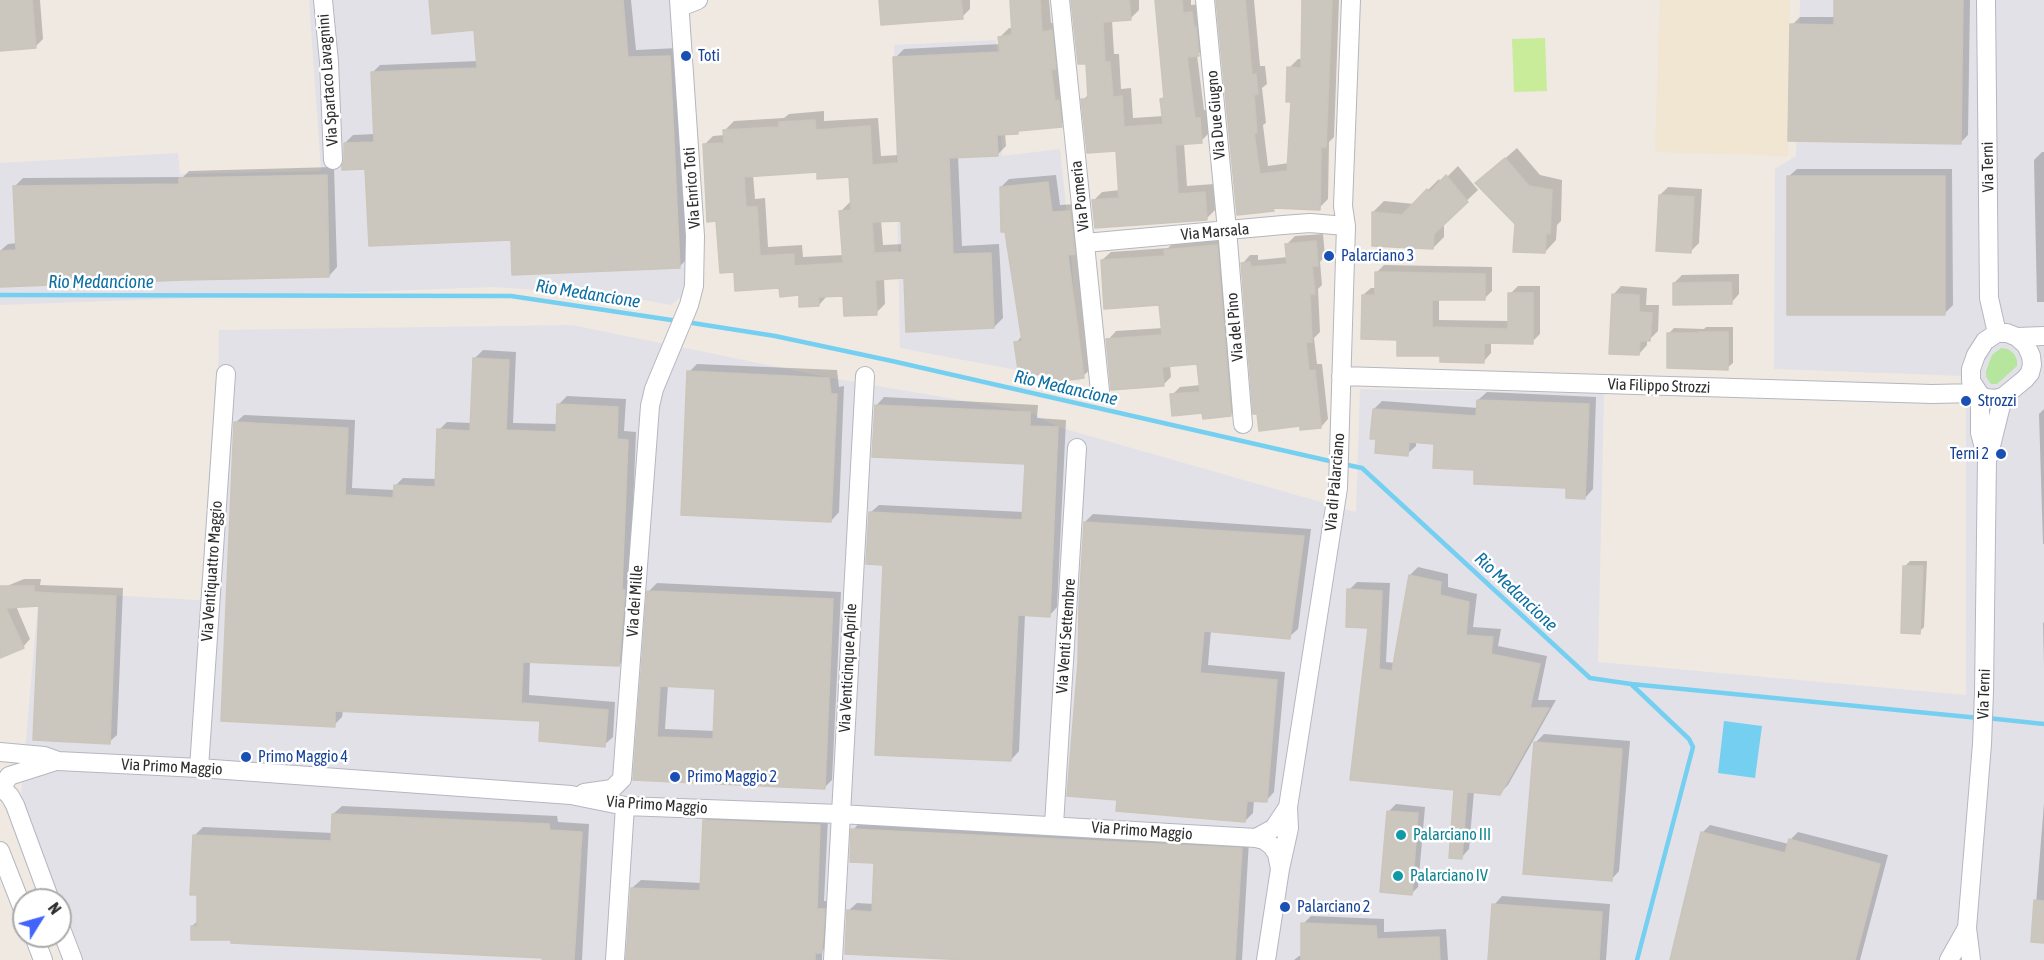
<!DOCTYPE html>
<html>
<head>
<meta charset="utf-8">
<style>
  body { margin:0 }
  #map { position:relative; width:2044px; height:960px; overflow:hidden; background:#efe9e1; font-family:"Asap Condensed",sans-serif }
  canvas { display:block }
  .north { position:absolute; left:12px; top:888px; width:60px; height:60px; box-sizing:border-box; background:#fff; border:2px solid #ababab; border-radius:50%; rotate:53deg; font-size:16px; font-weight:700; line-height:24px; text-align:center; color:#2e2e2e }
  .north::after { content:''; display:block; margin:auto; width:21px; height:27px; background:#4264fb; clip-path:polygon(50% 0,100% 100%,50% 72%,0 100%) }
</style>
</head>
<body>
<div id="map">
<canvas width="2044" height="960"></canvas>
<div class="north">N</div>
</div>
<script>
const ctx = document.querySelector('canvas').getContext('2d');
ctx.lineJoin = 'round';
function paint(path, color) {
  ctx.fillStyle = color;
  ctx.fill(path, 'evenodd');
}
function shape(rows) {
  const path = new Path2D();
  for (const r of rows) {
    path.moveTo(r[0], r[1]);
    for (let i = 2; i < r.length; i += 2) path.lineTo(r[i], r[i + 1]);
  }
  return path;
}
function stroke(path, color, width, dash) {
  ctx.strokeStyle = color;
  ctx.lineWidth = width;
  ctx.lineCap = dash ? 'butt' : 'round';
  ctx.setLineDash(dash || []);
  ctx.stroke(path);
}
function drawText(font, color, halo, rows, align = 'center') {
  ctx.font = font + ' "Asap Condensed",sans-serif';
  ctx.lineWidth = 5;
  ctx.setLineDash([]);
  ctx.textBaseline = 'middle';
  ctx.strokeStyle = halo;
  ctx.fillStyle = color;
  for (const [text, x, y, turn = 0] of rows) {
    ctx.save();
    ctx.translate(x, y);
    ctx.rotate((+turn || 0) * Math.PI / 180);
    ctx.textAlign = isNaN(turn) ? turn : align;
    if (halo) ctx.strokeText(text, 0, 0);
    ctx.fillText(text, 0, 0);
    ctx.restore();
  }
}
paint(shape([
  [309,0,672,0,691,265,686,293,671,305,627,297,494,287,0,305,0,163,178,153,180,174,321,171],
  [1800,0,2044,0,2044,960,82,960,21,796,39,591,214,601,219,330,572,325,837,379,1030,412,1058,427,1356,512,1360,389,1604,394,1598,662,1966,695,1966,376,1774,369,1775,169,1796,156],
  [996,40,1002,156,1060,149,1072,264,1080,382,900,348,894,45]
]), '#e3e1e8');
paint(shape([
  [1660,0,1790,0,1788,156,1655,152]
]), '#f0e6d1');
paint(shape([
  [2001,348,2008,349,2014,354,2017,360,2017,366,1997,384,1991,384,1986,377,1986,371,1992,355]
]), '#b6e59e');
paint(shape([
  [1545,38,1547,91,1514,92,1512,39]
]), '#c9ec9a');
paint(shape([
  [1724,721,1762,726,1755,778,1718,773]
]), '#75cff0');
paint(shape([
  [0,0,40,0,43,39,36,46,0,50],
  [431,0,631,0,636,50,678,48,688,258,680,266,512,238,367,168,345,143,353,135,375,134,372,73,380,65,478,61,475,28],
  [880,0,970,0,970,9,962,17],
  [1011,0,1049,0,1051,23,1060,22,1070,116,1061,125,1020,130,1017,133,1005,133,1006,146,997,155,958,156,962,246,999,244,1003,318,994,327,905,277,884,278,885,304,876,313,845,294,828,295,819,305,800,294,735,270,718,220,704,145,713,136,725,135,724,131,734,121,784,118,789,114,824,111,824,121,878,118,881,156,899,155,895,58,904,49,1001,44,1000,37,1009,28,1013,28],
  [818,171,851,175,852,202,850,202,841,211,844,255,803,257,802,245,768,247,765,198,755,199,753,175],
  [902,219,904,244,883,245,881,220],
  [1072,0,1139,0,1139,10,1130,19,1112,20,1114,54,1119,54,1121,89,1131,88,1133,118,1164,116,1162,99,1165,96,1157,0,1191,0,1191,5,1201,4,1207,46,1197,55,1204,110,1209,110,1210,132,1201,141,1184,143,1187,186,1214,184,1215,210,1206,219,1093,201,1102,192,1120,190,1118,149,1083,100,1090,93,1087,62],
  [1218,0,1254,0,1260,66,1265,66,1267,84,1262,88,1266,123,1263,125,1268,166,1289,163,1292,101,1289,68,1298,59,1303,59,1303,0,1339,0,1334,137,1329,142,1328,199,1319,208,1275,207,1273,209,1238,213],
  [1835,0,1970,0,1968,135,1960,143,1792,25,1800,17,1835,17],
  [1517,148,1540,175,1562,180,1561,221,1557,225,1556,240,1545,252,1477,183],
  [2042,152,2044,152,2044,302,2037,302,2034,160],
  [1458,166,1478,190,1444,222,1444,237,1433,248,1373,212,1384,201,1414,204,1439,179,1441,183],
  [334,167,337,267,329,276,0,260,0,251,8,244,18,243,15,186,23,178,183,177,189,171],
  [1797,169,1952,169,1953,305,1944,314,1788,177],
  [1056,175,1060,205,1078,204,1082,244,1076,251,1092,368,1083,376,1053,371,1016,343,1022,336,1001,187,1009,179],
  [1668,187,1702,189,1699,243,1691,251,1660,195],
  [1323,234,1325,256,1320,262,1322,285,1318,289,1320,332,1314,338,1317,364,1322,364,1328,419,1321,427,1243,263,1250,255,1258,255,1258,260,1288,257,1287,244,1295,236],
  [1225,237,1239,406,1230,415,1204,412,1172,395,1180,387,1201,385,1199,362,1170,365,1171,377,1163,385,1108,340,1116,331,1163,328,1160,304,1102,260,1111,252,1168,248,1174,242],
  [1384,265,1492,267,1492,291,1484,299,1439,298,1439,320,1510,321,1510,294,1518,286,1540,286,1540,334,1532,342,1491,342,1491,353,1484,361,1442,355,1399,338,1363,295,1371,288,1376,288,1376,273],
  [1739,274,1739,294,1731,303,1674,283,1682,275],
  [1621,286,1647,288,1646,305,1659,305,1658,331,1650,339,1647,339,1647,345,1639,354,1613,295],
  [1706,327,1733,327,1733,363,1727,368,1669,333,1674,328,1704,329],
  [483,350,516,352,513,423,558,424,558,405,567,396,626,399,624,431,636,432,627,657,619,665,530,661,529,695,615,702,613,737,604,745,542,719,343,710,342,717,334,725,235,423,244,415,355,420,352,488,395,490,395,486,403,478,437,479,439,430,447,422,472,423,474,359],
  [697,364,837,370,839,387,844,386,839,512,831,521,689,372],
  [1487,392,1596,397,1593,489,1585,498,1567,487,1476,468,1435,443,1416,441,1416,446,1407,454,1378,438,1374,409,1382,401,1478,408,1478,400],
  [884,397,1038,405,1037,418,1066,420,1057,607,1049,616,1025,614,1019,751,1011,760,885,564,870,513,879,505,1024,512,1026,463,876,406],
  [2044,409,2044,544,2043,544,2039,414],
  [1093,514,1311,529,1298,629,1289,637,1211,630,1208,665,1285,672,1274,792,1266,801,1254,800,1253,813,1245,821,1119,799,1080,662,1085,522],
  [1910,561,1927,561,1924,627,1919,632,1905,566],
  [1418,567,1448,574,1448,587,1477,594,1473,627,1501,629,1498,646,1547,656,1538,700,1556,700,1508,785,1500,793,1474,791,1469,849,1461,858,1455,789,1352,779,1370,627,1349,590,1357,582,1390,583,1386,662,1395,663,1410,575],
  [24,579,41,579,40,585,123,588,117,735,109,742,40,605,16,606,30,639,23,647,0,656,0,592,7,586],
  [657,583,841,592,832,780,824,788,635,779,649,591],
  [668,685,717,687,715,731,665,729],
  [2044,622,2044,667,2043,623],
  [1544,734,1630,741,1619,871,1611,880,1536,742],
  [2044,803,2044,942,2033,941],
  [1396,804,1425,807,1418,887,1411,894,1389,811],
  [342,806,557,816,558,822,589,824,582,960,544,960,544,956,232,939,192,926,199,920,195,835,203,827,333,833,333,814],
  [712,813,828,818,824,901,832,901,830,943,822,951,822,960,628,960,632,888,641,880,702,883,704,821],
  [861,821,1249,841,1242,960,999,960,848,911,857,903,874,904,876,861,853,830],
  [1710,825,1789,844,1790,840,1798,832,1888,855,1860,960,1671,960,1702,833],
  [1502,896,1610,904,1606,960,1490,960,1494,905],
  [1311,916,1384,919,1384,932,1446,929,1448,960,1294,960,1299,956,1302,956,1303,924]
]), '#0003');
stroke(shape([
  [0,295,511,296,678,321],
  [686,322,775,336,892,361,1334,462],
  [1343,464,1362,468,1590,678,1631,684,1979,718],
  [1631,684,1689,739,1693,747,1637,960],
  [1987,718,2044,724]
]), '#75cff0', 4.5);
const building = shape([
  [0,0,32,0,36,48,0,51,0,0],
  [429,0,623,0,628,57,670,56,680,268,512,275,511,240,369,246,365,169,342,170,342,166,344,160,344,143,374,142,371,72,477,68,474,30,432,34,429,0],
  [879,0,961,0,963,19,881,25,879,0],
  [1010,0,1040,0,1042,32,1052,30,1056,69,1051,69,1055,101,1059,100,1062,127,1018,131,1018,134,997,135,998,156,949,158,953,254,991,253,994,328,906,332,904,278,875,280,877,315,844,316,843,296,818,297,819,306,799,307,799,295,780,297,779,288,735,291,734,272,720,273,716,221,707,222,703,144,724,143,723,130,779,127,779,122,815,120,816,130,870,126,872,165,898,163,893,57,1000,52,998,37,1012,35,1010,0],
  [817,172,817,179,849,177,851,210,839,211,843,263,794,266,794,254,760,256,757,207,746,207,744,177,817,172],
  [901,221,902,252,874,253,872,222,901,221],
  [1071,0,1129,0,1131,20,1103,22,1105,62,1110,62,1113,97,1122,96,1124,127,1163,124,1160,99,1164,98,1155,0,1182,0,1183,13,1192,12,1194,27,1196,27,1199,56,1187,57,1195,118,1200,118,1202,143,1175,145,1178,194,1205,192,1207,220,1095,228,1092,200,1119,198,1116,151,1087,153,1081,99,1088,99,1086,64,1078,64,1071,0],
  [1216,0,1245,0,1252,75,1256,74,1258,94,1254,95,1257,133,1254,133,1260,174,1287,171,1291,102,1286,102,1287,67,1301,68,1302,0,1332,0,1326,147,1321,147,1320,210,1273,208,1274,211,1237,215,1216,0],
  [1834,0,1963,0,1961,144,1788,141,1790,24,1834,25,1834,0],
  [1505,158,1529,186,1552,190,1550,234,1546,233,1545,253,1513,252,1515,224,1475,183,1505,158],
  [327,175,329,277,184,280,0,287,0,251,16,250,13,186,179,184,179,178,327,175],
  [1446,175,1468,202,1434,234,1433,249,1372,246,1372,212,1402,215,1427,189,1429,193,1446,175],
  [1787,176,1945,176,1945,315,1787,315,1787,176],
  [1048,182,1052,212,1070,211,1075,254,1068,255,1084,378,1053,382,1051,373,1019,377,1014,342,1022,341,1005,232,1001,232,1000,187,1048,182],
  [1659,195,1694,197,1691,253,1656,251,1659,195],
  [1316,241,1318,266,1312,266,1315,294,1310,294,1312,342,1306,342,1309,371,1315,370,1321,428,1300,430,1300,426,1259,431,1257,414,1253,414,1241,263,1250,262,1251,267,1287,264,1285,244,1316,241],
  [1217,245,1231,416,1203,419,1202,413,1172,416,1170,394,1200,392,1197,364,1162,367,1164,386,1111,390,1106,339,1162,335,1159,305,1104,309,1101,260,1165,256,1164,250,1217,245],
  [1375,272,1485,274,1485,300,1432,300,1432,327,1508,329,1508,293,1533,293,1533,344,1484,343,1484,363,1440,362,1440,356,1397,356,1397,340,1361,339,1362,295,1375,295,1375,272],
  [1731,282,1732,304,1673,305,1673,283,1731,282],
  [1612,294,1639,295,1639,312,1652,313,1650,341,1640,341,1639,355,1609,354,1612,294],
  [1699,332,1728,332,1728,370,1667,368,1667,333,1699,333,1699,332],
  [473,358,509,360,506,430,556,432,557,404,618,407,617,439,628,440,622,589,625,590,619,666,523,662,521,703,608,710,605,747,539,741,540,721,335,711,335,727,221,721,234,422,348,428,345,495,393,498,394,485,435,487,437,429,470,431,473,358],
  [687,371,829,378,831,394,837,394,831,522,681,515,687,371],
  [1477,400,1589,404,1585,499,1566,498,1566,488,1474,484,1474,470,1433,468,1434,444,1409,442,1408,456,1375,453,1376,439,1370,439,1373,409,1476,416,1477,400],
  [875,405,1030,412,1030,426,1058,427,1050,617,1018,615,1011,761,875,755,883,565,866,564,869,512,1022,520,1025,464,872,457,875,405],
  [1084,522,1304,536,1290,639,1204,631,1200,673,1277,680,1267,802,1247,801,1245,822,1116,811,1117,800,1067,796,1078,662,1079,607,1084,522],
  [1903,566,1923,566,1920,634,1901,633,1903,566],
  [1409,575,1441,582,1440,595,1469,602,1466,635,1493,637,1491,654,1540,664,1530,708,1549,708,1500,795,1467,792,1462,859,1449,858,1454,790,1350,780,1368,628,1346,627,1347,589,1382,591,1379,669,1392,671,1409,575],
  [0,586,34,586,34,592,116,596,110,744,33,740,39,606,6,608,24,648,0,658,0,586],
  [647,591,833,599,825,789,633,780,647,591],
  [660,686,715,689,713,739,657,737,660,686],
  [1534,742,1622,749,1612,881,1523,874,1534,742],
  [1387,811,1418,813,1412,895,1380,892,1387,811],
  [332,814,549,824,550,830,582,832,574,960,542,960,543,958,231,943,231,940,191,940,191,926,197,926,197,895,190,895,193,835,331,841,332,814],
  [703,820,820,825,817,909,825,909,822,953,815,953,815,960,626,960,631,888,700,891,703,820],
  [851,829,1242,848,1235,960,967,960,845,954,847,910,872,912,874,863,850,862,851,829],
  [1701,832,1785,853,1789,839,1880,864,1855,960,1670,960,1701,832],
  [2034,900,2044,901,2044,943,2031,942,2034,900],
  [1492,904,1602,912,1599,960,1488,960,1492,904],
  [1301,923,1376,926,1377,939,1439,937,1440,960,1301,960,1301,923]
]);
paint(building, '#cbc7bf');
stroke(building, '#cbc5ba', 1.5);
const minor = shape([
  [323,0,329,62,333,160],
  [1060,0,1100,391],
  [1205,0,1228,241,1243,424],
  [1986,0,1989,298,1997,333],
  [680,7,698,0],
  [1085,243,1283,225,1310,223,1346,226],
  [2017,337,2026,345,2031,356,2032,365,2030,373,2025,379,2003,397,1995,399,1986,398,1980,395,1971,381,1971,369,1976,355,1985,341,1997,333,2007,333,2017,337,2044,336],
  [1341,376,1932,394,1977,393],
  [1988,458,2003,397],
  [0,752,44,756,58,761,199,768,571,795,625,806,840,814,1256,838,1264,840,1272,846,1277,854,1280,869],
  [199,768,226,374],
  [0,786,10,796,15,805,50,900],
  [1,789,9,776,53,762],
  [584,793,612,789,622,779,650,406,654,389,689,305,694,286,695,236,679,0],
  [1054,825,1077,448],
  [1256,838,1274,828,1288,807],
  [0,851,24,912],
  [60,926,73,960],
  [34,936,43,960],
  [615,960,625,806],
  [833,960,865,376],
  [1266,960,1280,869,1289,828,1288,807,1338,488,1346,226,1343,206,1351,0],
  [1949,960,1967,928],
  [1971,960,1967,928,1982,744,1984,692,1987,459,1980,433,1980,395]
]);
stroke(minor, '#b4b7c1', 20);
stroke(minor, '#fff', 18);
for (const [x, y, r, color] of [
  [686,56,6,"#1a4fb4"],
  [1329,256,6,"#1a4fb4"],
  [1966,401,6,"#1a4fb4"],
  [2001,454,6,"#1a4fb4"],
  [246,757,6,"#1a4fb4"],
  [675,777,6,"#1a4fb4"],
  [1401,835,6,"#0f9aa8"],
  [1398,876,6,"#0f9aa8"],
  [1285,907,6,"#1a4fb4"]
]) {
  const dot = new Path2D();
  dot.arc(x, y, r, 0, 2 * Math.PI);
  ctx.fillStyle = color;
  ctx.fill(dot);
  stroke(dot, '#fff', 2);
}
drawText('16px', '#164399', '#fff', [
  ["Toti",698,56],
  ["Palarciano 3",1341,256],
  ["Strozzi",1978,401],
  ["Terni 2",1989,454,"right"],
  ["Primo Maggio 4",258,757],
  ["Primo Maggio 2",687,777],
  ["Palarciano 2",1297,907]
], 'left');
drawText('16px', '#2e2e2e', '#fff', [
  ["Via Spartaco Lavagnini",328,80,-94],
  ["Via Due Giugno",1216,115,-95],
  ["Via Terni",1988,167,-91],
  ["Via Enrico Toti",692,188,-94],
  ["Via Pomeria",1080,196,-96],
  ["Via Marsala",1215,232,-5],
  ["Via del Pino",1235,327,-95],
  ["Via Filippo Strozzi",1659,386,2],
  ["Via di Palarciano",1335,482,-85],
  ["Via Ventiquattro Maggio",212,571,-86],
  ["Via dei Mille",635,601,-86],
  ["Via Venti Settembre",1066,636,-86],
  ["Via Venticinque Aprile",848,668,-87],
  ["Via Terni",1984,694,-88],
  ["Via Primo Maggio",172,767,3],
  ["Via Primo Maggio",657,805,4],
  ["Via Primo Maggio",1142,831,4]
]);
drawText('16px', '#0d838f', '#fff', [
  ["Palarciano III",1413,835],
  ["Palarciano IV",1410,876]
], 'left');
drawText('italic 18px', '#0d6fa3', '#fff', [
  ["Rio Medancione",101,282],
  ["Rio Medancione",588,294,9],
  ["Rio Medancione",1066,388,13],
  ["Rio Medancione",1516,592,43]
]);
</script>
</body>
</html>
